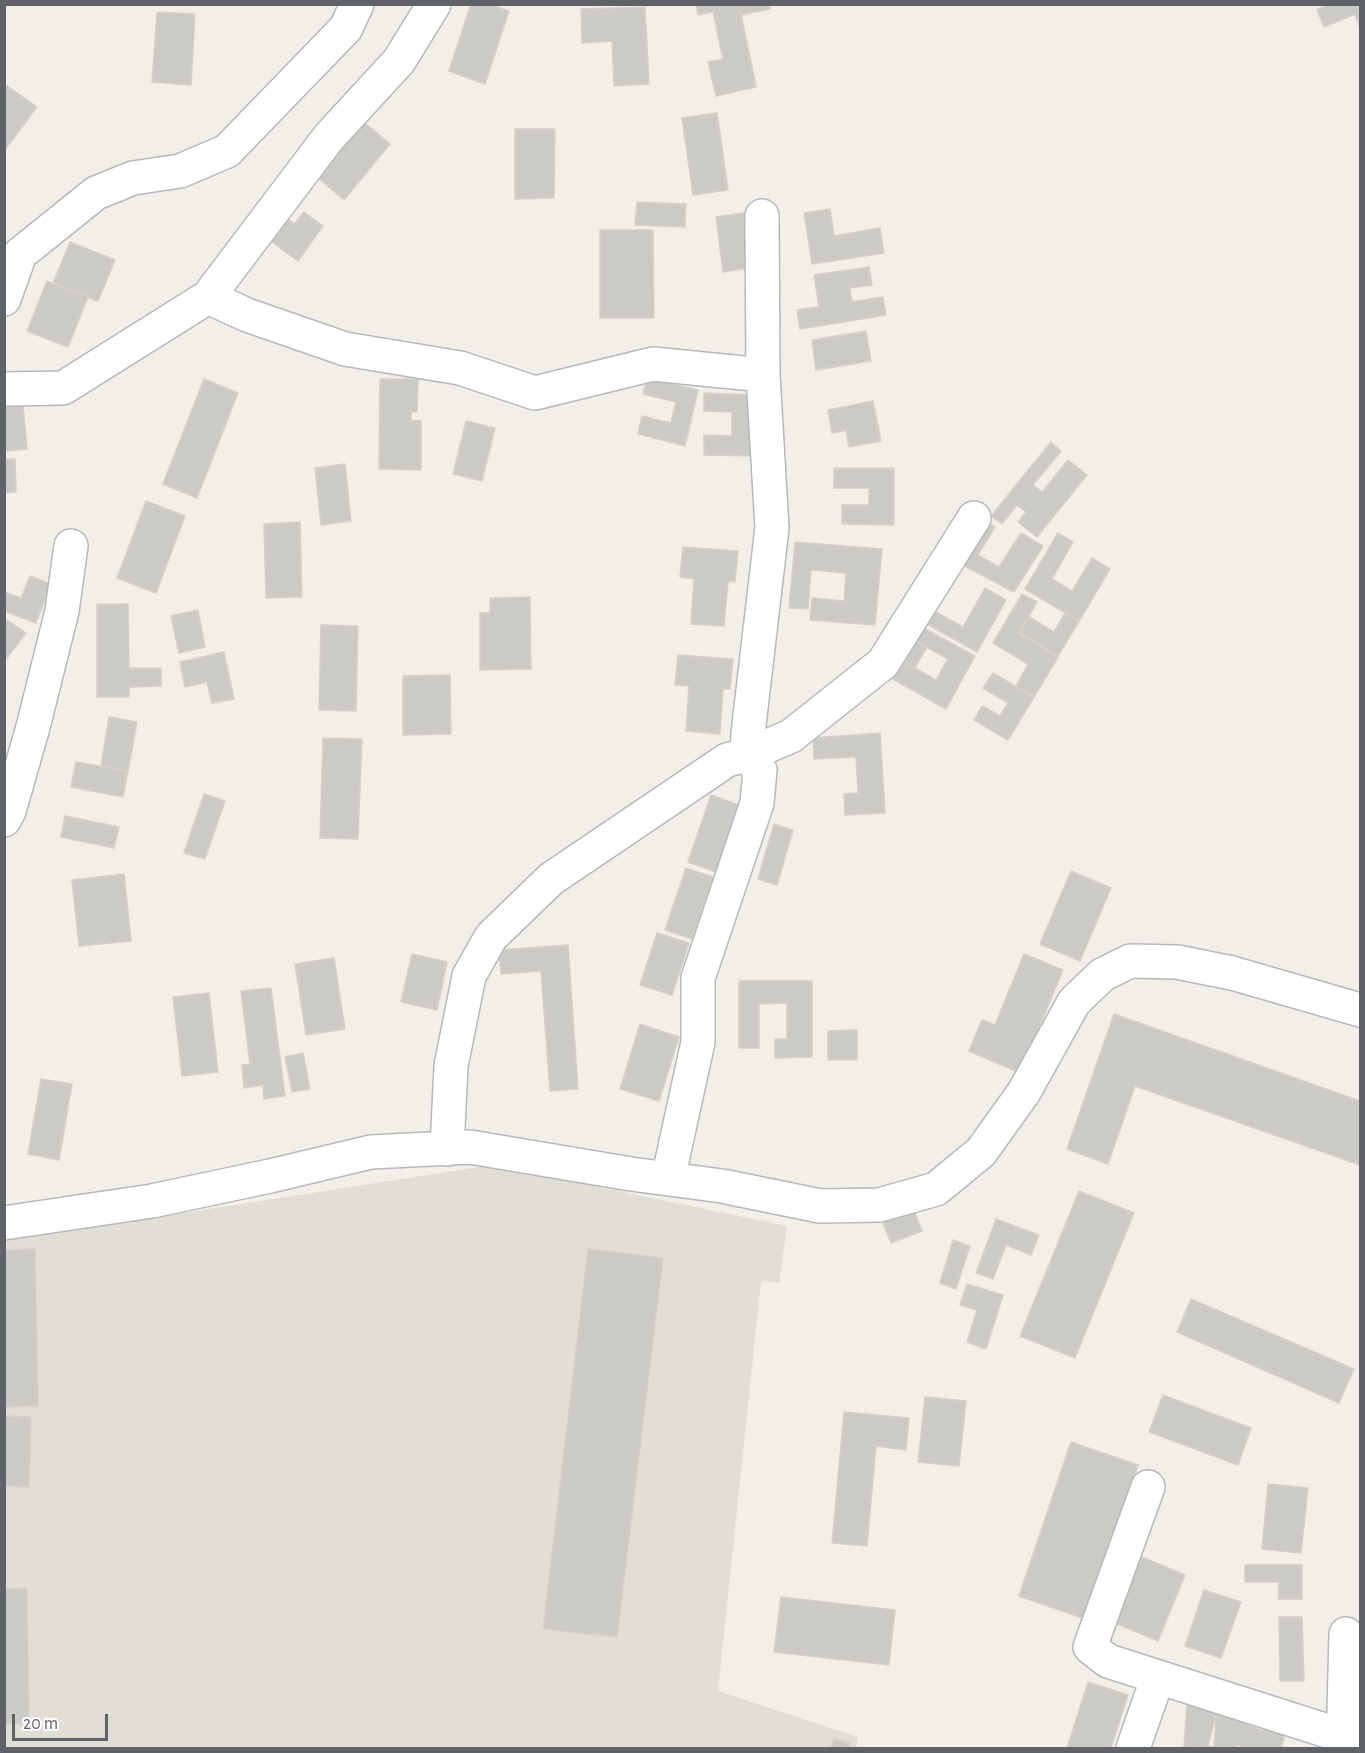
<!DOCTYPE html>
<style>
body{margin:0}
#map{position:relative;width:1365px;height:1753px;overflow:hidden;background:#f1efe8;font-family:"Alegreya Sans",sans-serif}
canvas{display:block}
.frame{position:absolute;inset:0;border:6px solid #5f6368;pointer-events:none}
.scale{position:absolute;left:12px;top:1714px;width:96px;height:27px;box-sizing:border-box;border:3px solid #5f6368;border-top:0;padding-left:8px;font-size:18px;line-height:21px;white-space:nowrap;color:#5f6368;-webkit-text-stroke:4px #fff;paint-order:stroke}
</style>
<div id="map">
<canvas width="1365" height="1753"></canvas>
<div class="frame"></div>
<div class="scale">20 m</div>
</div>
<script>
const g = document.querySelector('canvas').getContext('2d');
g.lineJoin = 'round';
function fillPath(path, color) {
  g.fillStyle = color;
  g.fill(path, 'evenodd');
}
function toPath(rows) {
  const path = new Path2D();
  for (const r of rows) {
    path.moveTo(r[0], r[1]);
    for (let i = 2; i < r.length; i += 2) path.lineTo(r[i], r[i + 1]);
  }
  return path;
}
function stroke(path, color, width, dash) {
  g.strokeStyle = color;
  g.lineWidth = width;
  g.lineCap = dash ? 'butt' : 'round';
  g.setLineDash(dash || []);
  g.stroke(path);
}
const education = toPath([
 [492,1165,787,1226,779,1283,761,1281,718,1691,858,1737,856,1748,5,1748,4,1239,36,1236]
]);
const building = toPath([
 [471,4,488,4,509,11,485,84,449,71,471,4],
 [696,4,739,4,756,87,716,96,708,62,723,59,713,12,698,15,696,4],
 [739,4,769,4,770,9,741,15,739,4],
 [1330,4,1360,4,1360,28,1355,14,1324,27,1317,10,1330,4],
 [645,7,649,84,614,86,612,41,582,43,581,9,645,7],
 [157,12,195,14,191,85,152,82,157,12],
 [6,85,37,107,4,151,4,87,6,85],
 [717,113,728,190,693,195,682,118,717,113],
 [361,120,390,144,344,200,315,175,361,120],
 [515,129,555,129,554,198,515,199,515,129],
 [637,202,686,204,685,227,635,225,637,202],
 [830,209,834,236,880,228,884,253,812,264,804,213,830,209],
 [304,212,323,226,298,261,268,239,284,216,294,224,304,212],
 [748,212,755,267,723,272,716,217,748,212],
 [600,230,653,230,654,318,600,318,600,230],
 [70,242,115,260,98,301,53,283,70,242],
 [869,267,872,285,850,288,852,302,883,297,886,315,800,329,797,310,819,307,814,275,869,267],
 [47,281,88,297,68,347,27,331,47,281],
 [866,331,871,361,816,370,812,340,866,331],
 [647,378,698,390,685,446,638,434,642,416,671,423,676,402,643,394,647,378],
 [204,379,238,393,197,498,163,484,204,379],
 [380,379,418,379,417,412,411,412,411,420,421,421,421,470,379,469,380,379],
 [704,393,753,395,752,456,704,455,704,435,732,436,732,412,704,411,704,393],
 [873,401,881,441,849,447,846,430,832,433,828,410,873,401],
 [23,406,27,449,4,451,4,407,23,406],
 [466,421,495,428,482,481,453,474,466,421],
 [1051,442,1061,451,1033,485,1042,492,1068,460,1087,475,1037,537,1018,522,1026,512,1017,505,1002,524,991,516,1051,442],
 [4,459,15,459,16,492,4,493,4,459],
 [345,464,351,521,321,525,315,468,345,464],
 [834,468,894,468,894,525,842,524,842,505,869,505,869,488,834,488,834,468],
 [146,501,185,516,156,593,117,578,146,501],
 [982,519,995,527,978,555,999,567,1021,533,1043,546,1014,592,955,561,982,519],
 [300,522,302,597,266,598,264,524,300,522],
 [1058,533,1073,542,1052,579,1072,591,1092,558,1110,569,1079,621,1025,589,1058,533],
 [795,542,882,549,875,625,810,620,812,598,844,601,846,573,811,570,808,609,789,608,795,542],
 [683,547,738,551,735,582,728,581,724,626,691,624,694,579,680,577,683,547],
 [30,576,51,584,36,623,4,611,4,592,21,598,30,576],
 [985,588,1006,600,977,652,923,622,930,609,963,627,985,588],
 [1022,594,1037,602,1019,634,1058,657,1034,697,1016,686,1028,664,993,643,1022,594],
 [530,597,531,669,480,670,480,613,490,613,490,598,530,597],
 [97,604,128,604,129,668,161,668,161,686,129,687,129,697,97,697,97,604],
 [198,610,205,647,179,653,171,616,198,610],
 [1065,613,1079,621,1058,656,1019,632,1029,617,1054,632,1065,613],
 [4,618,26,633,4,662,4,618],
 [321,625,358,626,356,711,319,710,321,625],
 [920,626,975,656,946,709,891,678,901,660,936,680,948,659,912,639,920,626],
 [912,639,927,647,915,668,901,660,912,639],
 [224,652,234,699,212,703,207,682,185,687,180,662,224,652],
 [678,655,733,659,730,689,723,689,720,734,686,731,689,686,675,685,678,655],
 [993,673,1034,697,1008,740,974,720,982,706,1000,716,1008,703,983,688,993,673],
 [450,675,451,734,403,735,403,676,450,675],
 [109,717,137,722,128,771,101,766,109,717],
 [880,733,885,813,845,815,844,794,858,793,856,757,814,759,813,738,880,733],
 [323,738,362,739,358,839,320,838,323,738],
 [76,762,128,771,123,797,71,787,76,762],
 [204,794,225,801,205,859,184,853,204,794],
 [711,795,739,805,716,872,688,862,711,795],
 [65,816,119,827,114,848,61,837,65,816],
 [774,824,793,830,777,885,758,879,774,824],
 [686,868,713,877,692,939,665,930,686,868],
 [1071,871,1111,888,1080,961,1040,944,1071,871],
 [124,874,131,941,79,946,72,880,124,874],
 [657,933,689,943,672,995,640,985,657,933],
 [568,945,578,1089,550,1091,541,971,501,974,499,950,568,945],
 [412,954,447,962,437,1010,401,1002,412,954],
 [1024,954,1063,970,1020,1073,969,1051,982,1020,995,1025,1024,954],
 [334,958,345,1029,306,1035,295,964,334,958],
 [739,981,812,981,812,1057,775,1058,775,1039,787,1039,787,1003,759,1004,759,1048,739,1048,739,981],
 [271,988,285,1096,264,1099,263,1085,244,1088,242,1065,250,1064,241,991,271,988],
 [209,993,218,1072,182,1076,173,997,209,993],
 [1114,1014,1360,1101,1360,1165,1135,1086,1108,1164,1067,1149,1114,1014],
 [640,1024,679,1037,659,1101,620,1089,640,1024],
 [857,1030,857,1060,828,1060,828,1031,857,1030],
 [303,1053,310,1089,292,1092,285,1057,303,1053],
 [41,1079,72,1084,59,1160,28,1154,41,1079],
 [1079,1191,1134,1213,1075,1358,1020,1336,1079,1191],
 [911,1203,922,1231,891,1243,880,1216,911,1203],
 [996,1219,1039,1235,1031,1255,1006,1245,993,1279,976,1273,996,1219],
 [953,1240,970,1246,956,1289,940,1283,953,1240],
 [35,1249,38,1406,4,1407,4,1250,35,1249],
 [588,1249,663,1258,617,1637,543,1629,588,1249],
 [967,1284,1003,1295,986,1349,967,1342,977,1310,960,1305,967,1284],
 [1191,1299,1354,1369,1339,1403,1177,1332,1191,1299],
 [1163,1395,1251,1428,1238,1465,1149,1432,1163,1395],
 [925,1397,966,1401,959,1466,918,1462,925,1397],
 [844,1412,909,1418,906,1450,876,1446,867,1546,832,1543,844,1412],
 [4,1416,31,1417,29,1487,4,1486,4,1416],
 [1071,1442,1138,1465,1085,1619,1019,1596,1071,1442],
 [1268,1484,1308,1488,1301,1553,1262,1549,1268,1484],
 [1142,1557,1185,1575,1158,1641,1115,1623,1142,1557],
 [1245,1565,1302,1565,1302,1599,1278,1599,1279,1582,1245,1582,1245,1565],
 [27,1588,29,1724,4,1724,4,1589,27,1588],
 [1204,1590,1241,1602,1221,1658,1185,1646,1204,1590],
 [781,1597,895,1610,889,1665,774,1652,781,1597],
 [1279,1617,1302,1617,1304,1681,1280,1681,1279,1617],
 [1088,1682,1128,1695,1111,1748,1067,1748,1088,1682],
 [1221,1694,1248,1700,1242,1723,1264,1731,1265,1701,1286,1701,1284,1738,1281,1748,1246,1748,1237,1745,1236,1748,1218,1748,1208,1746,1221,1694],
 [1187,1703,1217,1705,1214,1748,1184,1748,1187,1703],
 [834,1739,850,1743,848,1748,831,1748,834,1739]
]);
const minor = toPath([
 [208,297,247,315,345,349,460,368,535,393,653,364,763,375],
 [4,299,20,254,96,193,133,178,180,171,227,151,346,28,357,4],
 [4,389,63,388,208,297,329,137,399,61,434,4],
 [4,820,9,811,33,727,62,611,71,546],
 [447,1149,451,1066,469,976,491,937,551,879,727,760,747,755,791,736,883,663,974,518],
 [668,1179,698,1042,698,978,757,803,760,770,747,755,748,733,772,528,763,375,762,216],
 [4,1223,152,1201,270,1176,371,1152,470,1147,631,1174,722,1186,820,1206,879,1205,936,1189,981,1152,1024,1092,1074,1002,1102,975,1130,961,1177,962,1232,973,1360,1010],
 [1148,1487,1090,1647,1108,1661,1343,1736],
 [1133,1748,1158,1677],
 [1343,1748,1346,1634]
]);
fillPath(education, '#e1ded6');
fillPath(building, '#cccac5');
stroke(building, '#d6d1c6', 1.5);
stroke(minor, '#b5b8bc', 36);
stroke(minor, '#fff', 33);
</script>
